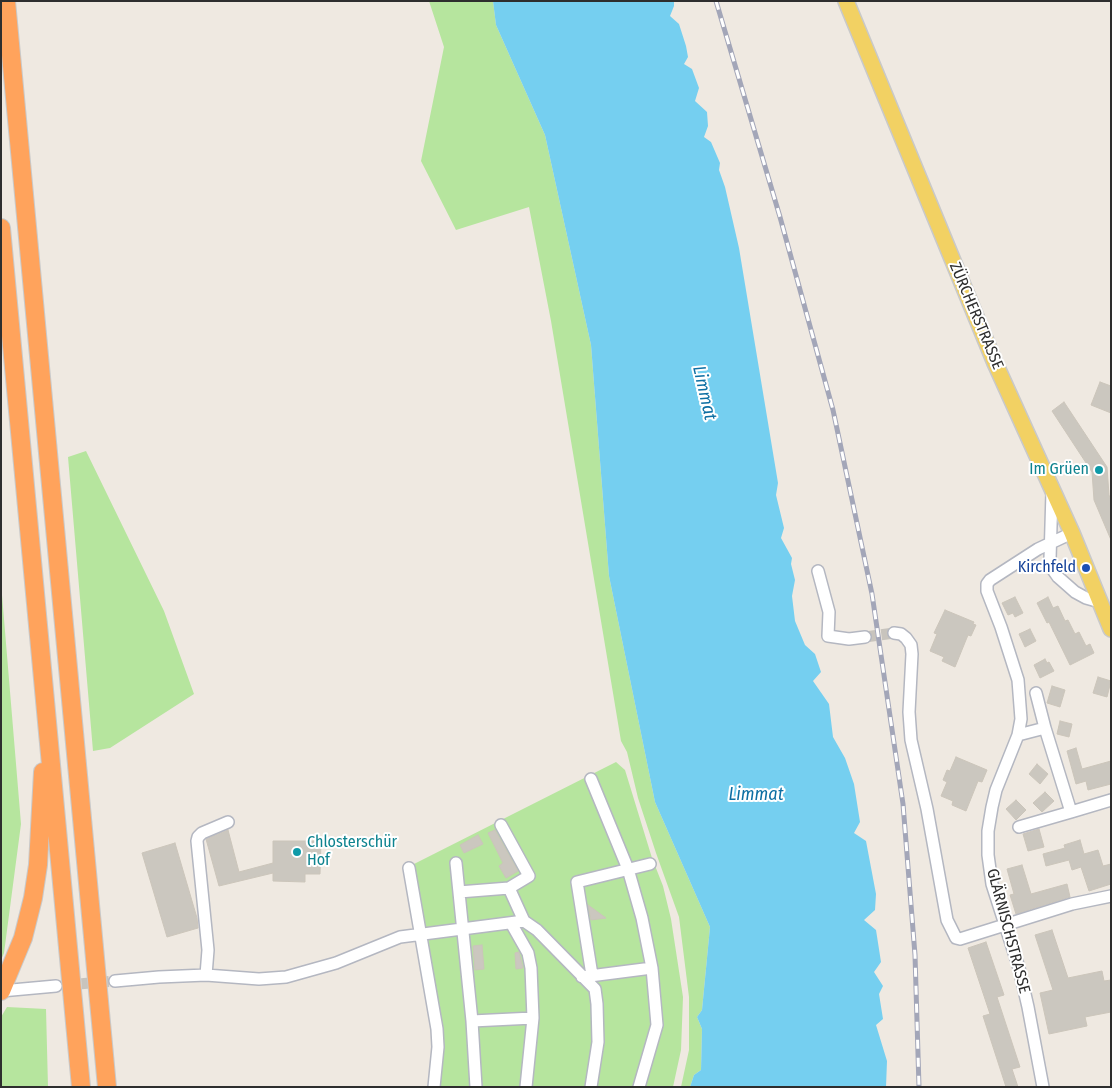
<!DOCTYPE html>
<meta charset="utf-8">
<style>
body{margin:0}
#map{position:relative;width:1112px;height:1088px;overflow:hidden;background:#efe9e1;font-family:"Fira Sans Condensed",sans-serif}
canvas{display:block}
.frame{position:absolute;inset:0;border:2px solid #2e2e2e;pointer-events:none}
</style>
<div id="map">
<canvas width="1112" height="1088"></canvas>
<div class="frame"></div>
</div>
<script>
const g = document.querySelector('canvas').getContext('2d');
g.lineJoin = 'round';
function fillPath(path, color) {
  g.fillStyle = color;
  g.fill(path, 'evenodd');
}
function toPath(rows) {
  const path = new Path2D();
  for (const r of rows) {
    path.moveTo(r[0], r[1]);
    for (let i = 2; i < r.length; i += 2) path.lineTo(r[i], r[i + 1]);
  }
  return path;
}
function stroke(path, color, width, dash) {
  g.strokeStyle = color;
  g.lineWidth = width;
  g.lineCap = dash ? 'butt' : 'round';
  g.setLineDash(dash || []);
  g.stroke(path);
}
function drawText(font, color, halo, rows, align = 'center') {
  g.font = font + ' "Fira Sans Condensed",sans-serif';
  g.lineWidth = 4;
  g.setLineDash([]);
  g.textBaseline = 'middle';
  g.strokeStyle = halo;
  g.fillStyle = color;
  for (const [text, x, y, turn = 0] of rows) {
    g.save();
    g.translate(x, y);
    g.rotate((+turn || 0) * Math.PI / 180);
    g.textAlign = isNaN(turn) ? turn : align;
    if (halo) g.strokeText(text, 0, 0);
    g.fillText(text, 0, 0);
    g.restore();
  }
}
const green = toPath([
 [429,1,493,1,496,25,545,135,591,345,609,576,655,802,710,927,702,1010,697,1017,702,1029,701,1070,694,1075,690,1087,681,1087,689,1050,689,997,679,917,656,853,638,798,627,752,621,741,551,321,529,207,456,230,421,161,444,47],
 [86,451,164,611,194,694,110,748,93,751,68,457],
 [1,583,21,824,4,953,1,960],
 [616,762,625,770,652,858,663,886,671,919,683,997,681,1050,673,1087,438,1087,440,1029,428,939,412,865],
 [7,1007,46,1009,48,1087,1,1087,1,1017]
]);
const water = toPath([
 [493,1,674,1,674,6,670,16,679,24,686,46,688,57,684,64,692,69,699,88,695,101,707,112,708,126,704,137,711,142,720,163,719,170,725,187,739,248,778,483,776,495,784,528,781,538,792,558,791,564,795,580,792,596,795,621,805,645,815,654,821,672,813,681,829,704,833,737,845,758,854,784,860,822,854,833,866,841,876,894,875,910,864,920,876,930,881,962,874,972,883,986,879,994,883,1019,876,1025,887,1061,886,1087,690,1087,694,1075,701,1070,702,1029,697,1017,702,1010,710,927,655,802,609,576,591,345,545,135,496,25]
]);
const building = toPath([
 [1100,382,1111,386,1111,413,1091,405,1100,382],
 [1064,402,1107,467,1109,495,1111,500,1111,540,1094,500,1092,472,1052,411,1064,402],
 [1015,597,1023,613,1015,617,1013,613,1008,615,1002,603,1015,597],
 [1048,597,1053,608,1058,606,1065,621,1068,620,1075,634,1079,632,1086,646,1090,644,1094,653,1070,665,1049,622,1047,623,1037,603,1048,597],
 [945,610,974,622,973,624,976,625,971,636,968,635,955,667,942,661,944,657,930,651,937,634,934,633,945,610],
 [1030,629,1036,641,1025,647,1019,634,1030,629],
 [1045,659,1047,663,1049,662,1054,671,1040,678,1034,665,1045,659],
 [1098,677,1111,681,1107,697,1093,693,1098,677],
 [1052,686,1065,690,1060,707,1047,703,1052,686],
 [1060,721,1072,724,1069,737,1057,734,1060,721],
 [1076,748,1082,769,1111,761,1111,784,1088,790,1086,781,1076,784,1067,751,1076,748],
 [956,757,987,770,982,782,978,781,966,811,952,805,953,801,941,796,947,782,943,780,947,770,950,771,956,757],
 [1037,764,1048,774,1040,784,1029,774,1037,764],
 [1045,792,1054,801,1042,812,1033,803,1045,792],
 [1016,800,1026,810,1016,820,1006,809,1016,800],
 [1039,829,1044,847,1028,851,1023,834,1039,829],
 [228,830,239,872,273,863,273,841,321,841,320,874,305,874,305,882,273,881,273,873,219,886,206,839,228,830],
 [495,830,518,871,506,878,499,866,503,863,488,833,495,830],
 [478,835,483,844,464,853,460,845,478,835],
 [1080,840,1084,854,1098,850,1103,866,1111,864,1111,884,1089,891,1081,867,1072,870,1069,860,1046,866,1043,854,1065,848,1064,845,1080,840],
 [175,843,197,918,198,928,167,937,142,853,175,843],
 [1022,865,1031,894,1067,884,1070,897,1016,914,1010,895,1014,894,1007,869,1022,865],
 [588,905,606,918,591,920,588,905],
 [1052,930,1068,978,1102,971,1104,981,1111,980,1111,1012,1085,1017,1087,1026,1049,1034,1040,993,1053,990,1035,935,1052,930],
 [986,942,1004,995,997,997,1020,1067,1012,1069,1018,1087,1006,1087,983,1016,990,1014,968,948,986,942],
 [482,945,484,969,475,970,473,946,482,945],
 [519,952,523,968,516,969,515,953,519,952]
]);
const minorTunnel = toPath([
 [865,637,894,633],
 [65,985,115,981]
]);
const minor = toPath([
 [1052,492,1050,559,1051,567,1058,577,1075,592,1086,598,1100,602],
 [818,571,829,612,828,636,849,639,865,637],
 [894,633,901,634,906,638,911,645,912,654,909,712,911,740,927,809,947,920,956,938,960,939,1072,904,1111,896],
 [1036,693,1045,728],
 [1018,735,1045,728,1071,812,1111,800],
 [501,825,529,876,509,888,524,921],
 [1019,827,1071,812],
 [456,863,472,1021,476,1087],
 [409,868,437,1029,438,1047,434,1087],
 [459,892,509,888],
 [511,923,528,953,531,968,533,1018,526,1087],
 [206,975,208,950,197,841,198,837,202,833,228,822],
 [592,975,577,882,650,864],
 [582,977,652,968,642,918,628,869,591,779],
 [115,981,159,977,206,975,259,979,286,977,336,963,400,937,524,921,537,930,595,989,597,1004,598,1042,591,1087],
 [1,991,56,986],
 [472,1021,533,1018],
 [639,1087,657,1025,652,968],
 [1043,1087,1028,1007,1019,968,992,884,988,855,988,831,992,807,996,790,1018,735,1021,719,1018,680,1001,627,987,591,987,584,990,580,1038,549,1072,533]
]);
const major = toPath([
 [846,1,995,363,1072,533,1111,629]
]);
const highway = toPath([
 [6,1,107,1087],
 [1,228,81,1087],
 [1,991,23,938,33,898,38,865,43,772]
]);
const rail = toPath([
 [716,1,780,217,833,410,872,594,903,804,915,955,919,1087]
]);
const markers = [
 [1099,470,5,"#0f9aa8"],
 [1086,568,5,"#1a4fb4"],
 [297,852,5,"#0f9aa8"]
];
const streetNames = [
 ["ZÜRCHERSTRASSE",976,316,67],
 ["GLÄRNISCHSTRASSE",1008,931,75]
];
const cultureNames = [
 ["Im Grüen",1089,470],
 ["Chlosterschür",307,843,"left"],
 ["Hof",307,861,"left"]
];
const transitNames = [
 ["Kirchfeld",1076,568]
];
const waterNames = [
 ["Limmat",704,393,77],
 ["Limmat",756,795]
];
fillPath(green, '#b6e59e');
fillPath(water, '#75cff0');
fillPath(building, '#cbc7bf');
stroke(building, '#cbc5ba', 1);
stroke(minorTunnel, '#c8c4bd', 11, [11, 5.5]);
stroke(minor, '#b4b7c1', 14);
stroke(major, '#c9c9c9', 18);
stroke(highway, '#c9c9c9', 20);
stroke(minor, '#fff', 11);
stroke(major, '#f2d163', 15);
stroke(highway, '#ffa35c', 18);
stroke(rail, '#a3a6b8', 5);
stroke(rail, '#fff', 3, [9]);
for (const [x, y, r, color] of markers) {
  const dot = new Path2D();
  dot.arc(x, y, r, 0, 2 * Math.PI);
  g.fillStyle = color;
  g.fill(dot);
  stroke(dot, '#fff', 2);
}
drawText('16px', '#2e2e2e', '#fff', streetNames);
drawText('16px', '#0d838f', '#fff', cultureNames, 'right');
drawText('16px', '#164399', '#fff', transitNames, 'right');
drawText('italic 18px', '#0d6fa3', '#fff', waterNames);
</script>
